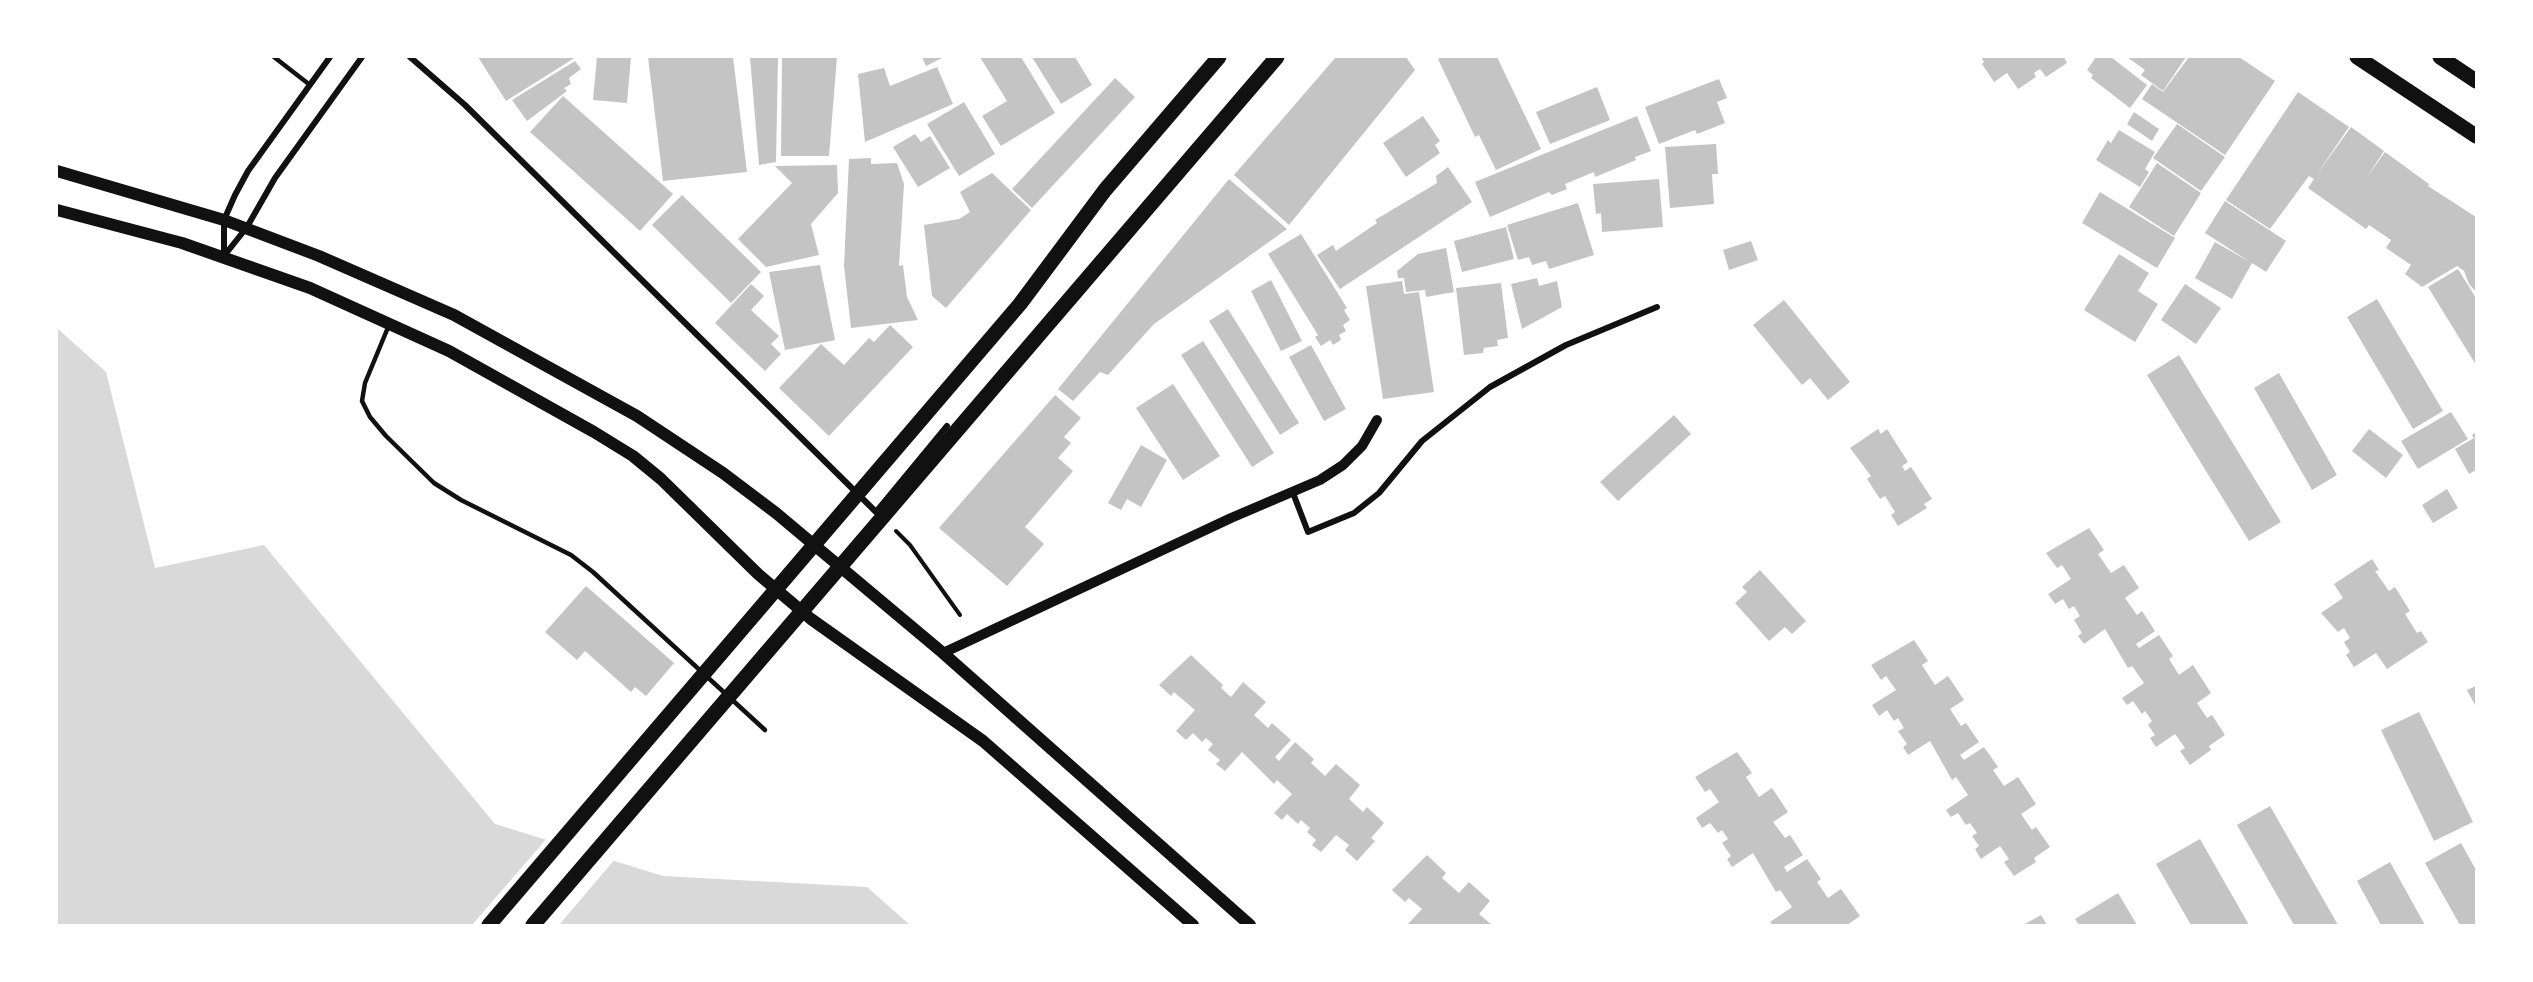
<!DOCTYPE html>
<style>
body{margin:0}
#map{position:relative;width:2533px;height:982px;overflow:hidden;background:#fff;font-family:"Roboto Serif",serif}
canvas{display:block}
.frame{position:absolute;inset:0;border:58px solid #fff;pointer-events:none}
</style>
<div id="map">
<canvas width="2533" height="982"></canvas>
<div class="frame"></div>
</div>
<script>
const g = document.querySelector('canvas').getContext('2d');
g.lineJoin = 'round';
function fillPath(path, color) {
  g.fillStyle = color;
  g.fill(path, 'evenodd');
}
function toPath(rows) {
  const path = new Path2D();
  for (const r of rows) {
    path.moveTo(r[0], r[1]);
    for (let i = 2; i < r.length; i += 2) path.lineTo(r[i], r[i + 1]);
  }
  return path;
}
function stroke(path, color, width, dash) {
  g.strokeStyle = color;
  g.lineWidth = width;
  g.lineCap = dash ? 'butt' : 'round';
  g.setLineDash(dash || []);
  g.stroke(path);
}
const water = toPath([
 [57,328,106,372,155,568,264,545,495,824,663,876,867,887,910,925,57,925]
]);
const pier = toPath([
 [548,837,616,858,559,925,472,925]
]);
const building = toPath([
 [478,57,576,57,506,101],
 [597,57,631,57,627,103,593,100],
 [648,57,733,57,747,172,663,181],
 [750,57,778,57,776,162,759,165],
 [782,57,837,57,829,156,781,156],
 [922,57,944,57,926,66],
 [980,57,1021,57,1055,113,1001,146,982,116,1007,101],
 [1032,57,1075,57,1092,85,1061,104],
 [1336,57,1406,57,1415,70,1289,225,1234,175],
 [1441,57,1497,57,1541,149,1496,170,1479,135,1475,137,1438,59],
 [1981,57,2064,57,2067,63,2046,77,2040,69,2034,73,2036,77,2018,89,2007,73,1994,82,1982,64,1984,62],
 [2096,57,2111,57,2147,85,2130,108,2091,78,2093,75,2087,70],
 [2127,57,2186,57,2163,91,2141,75,2145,70],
 [2189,57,2239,57,2275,81,2225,155,2142,99,2152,84,2163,92],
 [575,61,581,69,569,78,571,84,564,88,567,91,527,121,512,100],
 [937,67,953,104,865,142,858,74,884,68,890,86],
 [1115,78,1135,97,1032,208,1012,189],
 [1719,79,1727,98,1717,102,1725,123,1697,134,1695,130,1659,144,1645,107],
 [1597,87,1610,120,1550,144,1536,112],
 [2298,92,2349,127,2315,177,2351,127,2384,151,2367,177,2385,152,2429,184,2428,186,2476,217,2476,292,2469,284,2464,271,2457,266,2422,287,2405,274,2411,265,2386,248,2391,240,2369,225,2366,229,2308,188,2314,179,2309,176,2270,229,2226,200],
 [563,96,673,194,640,231,530,132],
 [964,102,995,154,959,176,927,124],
 [2134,112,2159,129,2152,141,2127,124],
 [1423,116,1440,141,1435,145,1440,153,1406,177,1383,143],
 [1637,116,1651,151,1635,157,1636,160,1595,177,1594,172,1565,184,1567,189,1552,195,1549,192,1490,217,1475,182],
 [2177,124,2225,157,2201,191,2153,158],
 [2119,130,2155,152,2145,169,2149,172,2140,187,2096,160,2108,140,2111,143],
 [915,134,921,142,930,136,950,168,918,187,893,147],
 [1716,144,1718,174,1712,174,1714,204,1670,208,1665,147],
 [871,158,871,164,897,163,904,184,899,266,903,265,907,297,918,320,851,328,844,266,849,159],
 [2157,163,2201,193,2174,236,2129,207],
 [837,165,838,193,811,224,819,255,766,267,738,239,792,183,775,166],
 [1448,167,1472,202,1340,289,1317,255,1333,245,1336,251,1377,223,1375,220,1437,183,1436,176],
 [992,173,1031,210,946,308,932,296,924,225,959,219,970,212,960,192],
 [1229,179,1287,229,1154,324,1108,375,1100,372,1073,401,1058,389],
 [1659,179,1663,227,1602,232,1601,213,1596,214,1593,184],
 [2100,192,2175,238,2157,268,2082,223],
 [682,195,761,272,731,303,652,225],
 [2225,201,2286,241,2266,272,2252,263,2232,299,2195,278,2215,242,2250,262,2205,233],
 [1578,203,1594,255,1549,269,1546,261,1532,265,1529,257,1518,260,1507,225],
 [1506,227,1514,259,1462,272,1454,241],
 [1301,234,1347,308,1344,310,1350,320,1343,325,1346,331,1339,335,1341,340,1333,345,1330,340,1321,346,1315,337,1318,335,1268,254],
 [1751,241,1758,260,1729,270,1723,250],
 [1446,248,1454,292,1426,297,1425,290,1406,292,1404,278,1398,278,1397,271,1418,254],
 [2119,254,2149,273,2138,291,2158,304,2135,342,2084,310],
 [820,265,835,340,785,350,769,272],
 [2458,269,2476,298,2476,365,2428,287],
 [1537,278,1539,286,1557,281,1562,307,1522,329,1511,284],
 [1271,280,1302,341,1281,351,1251,291],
 [1402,281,1404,294,1419,292,1434,392,1383,399,1366,286],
 [1501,283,1508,338,1497,340,1498,346,1484,348,1483,353,1464,355,1456,288],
 [751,284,764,296,751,310,779,336,771,344,781,354,765,371,715,323],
 [2185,284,2221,308,2196,344,2161,320],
 [2377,299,2443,411,2413,429,2347,317],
 [1784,300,1850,382,1828,400,1810,378,1802,385,1753,325],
 [1228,309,1299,423,1280,435,1209,321],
 [890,325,913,347,829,436,779,388,821,344,844,365,869,338,874,342],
 [1203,341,1274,453,1252,467,1181,355],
 [1311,345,1346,409,1324,421,1289,357],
 [2179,355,2281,522,2249,541,2147,375],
 [2279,373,2337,475,2312,490,2254,388],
 [1173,384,1220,456,1183,480,1136,408],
 [1055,395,1081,418,1064,437,1071,443,1058,458,1073,471,1025,527,1044,544,1007,586,939,528],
 [2451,412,2468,439,2418,469,2401,441],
 [1674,415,1691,434,1618,501,1600,482],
 [1878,429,1881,434,1887,429,1908,462,1902,466,1905,471,1911,467,1932,499,1924,504,1927,508,1898,526,1891,515,1895,512,1885,496,1880,499,1867,479,1871,476,1850,448],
 [2369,429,2403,455,2386,478,2352,451],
 [2476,432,2476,470,2469,474,2455,449,2474,438,2472,435],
 [1141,445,1167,460,1141,507,1127,499,1121,510,1108,503],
 [2447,489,2458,508,2433,523,2422,505],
 [2089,528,2104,550,2098,554,2111,573,2124,565,2139,588,2125,598,2137,615,2142,611,2155,631,2136,644,2139,648,2159,635,2173,656,2169,659,2179,675,2193,665,2211,693,2197,703,2207,718,2212,715,2225,735,2209,746,2211,750,2190,765,2180,751,2185,748,2175,734,2156,747,2150,738,2155,735,2148,725,2152,721,2145,711,2142,714,2133,701,2127,705,2122,698,2144,683,2132,666,2128,668,2105,629,2084,644,2078,636,2082,633,2074,620,2080,616,2074,606,2069,609,2063,599,2055,604,2048,594,2071,579,2062,565,2057,568,2046,553],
 [2372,559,2379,570,2375,571,2389,591,2395,587,2410,611,2405,614,2417,633,2421,631,2428,642,2387,669,2376,653,2354,667,2346,655,2350,652,2344,642,2350,638,2344,628,2338,632,2321,613,2343,598,2334,584],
 [1760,570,1806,621,1792,634,1785,627,1769,641,1735,603,1747,592,1742,587],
 [586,586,674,663,646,696,635,687,631,692,585,651,577,660,545,632],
 [1914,640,1928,661,1922,665,1935,685,1948,676,1964,700,1950,709,1961,726,1966,723,1979,742,1960,755,1964,760,1984,747,1998,767,1993,770,2004,786,2018,777,2036,804,2021,814,2032,830,2036,827,2050,847,2034,858,2036,862,2014,876,2004,862,2009,859,2000,846,1981,859,1975,849,1979,846,1972,836,1977,833,1970,823,1966,825,1958,813,1951,817,1946,810,1968,795,1956,777,1952,780,1930,741,1908,755,1903,747,1907,744,1898,731,1904,728,1898,718,1894,721,1887,710,1879,716,1872,705,1896,690,1886,676,1881,680,1871,665],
 [1191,655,1223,685,1221,688,1231,697,1243,682,1266,702,1254,715,1268,728,1272,723,1291,740,1275,757,1279,761,1295,742,1314,759,1311,763,1325,776,1336,764,1360,785,1349,799,1363,812,1367,807,1384,823,1371,838,1375,841,1357,861,1345,850,1349,845,1336,835,1321,852,1312,845,1316,840,1307,832,1310,828,1301,820,1298,824,1287,814,1282,820,1274,813,1292,794,1277,780,1274,784,1242,752,1225,771,1216,764,1220,760,1208,750,1213,744,1206,738,1202,742,1193,733,1186,740,1176,731,1195,710,1174,692,1171,696,1159,685],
 [2476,686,2476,707,2467,690],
 [2419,712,2473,822,2434,841,2381,730],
 [1737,752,1752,773,1746,777,1759,797,1772,788,1788,812,1773,822,1785,838,1790,835,1803,855,1784,867,1787,872,1807,859,1821,879,1817,882,1828,898,1841,889,1860,916,1847,925,1772,925,1770,922,1792,907,1780,890,1776,892,1753,853,1732,867,1727,859,1731,856,1722,843,1728,839,1722,830,1718,833,1710,823,1702,828,1696,818,1719,802,1710,789,1705,792,1695,777],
 [2270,806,2338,925,2294,925,2237,825],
 [2200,839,2249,925,2191,925,2156,864],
 [2461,843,2476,870,2476,925,2460,925,2425,863],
 [1427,855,1446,873,1442,878,1459,893,1469,882,1490,901,1479,914,1492,925,1407,925,1422,909,1409,898,1405,902,1392,890],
 [2390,862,2425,925,2381,925,2357,881],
 [2118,893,2137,925,2079,925,2075,919],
 [2041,915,2047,925,2023,925]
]);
const path = toPath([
 [896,531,910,545,960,615]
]);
const service = toPath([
 [274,57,310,85],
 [389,325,365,383,362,401,370,417,386,436,434,483,461,500,571,555,593,572,765,730]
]);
const minor = toPath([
 [410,57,465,105,876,512,947,426],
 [224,255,224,220,235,195,248,171,330,57],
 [224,256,247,227,275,178,362,57],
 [1293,493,1308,532,1354,513,1379,493,1422,441,1490,387,1566,345,1657,307]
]);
const tertiary = toPath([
 [943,653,1231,518,1320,480,1343,465,1362,446,1377,420]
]);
const secondary = toPath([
 [57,171,224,220,319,256,454,315,637,416,723,473,776,513,943,653,1250,925],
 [57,210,182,243,310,288,449,351,594,432,633,456,661,479,758,574,811,619,983,741,1193,925]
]);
const primary = toPath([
 [2357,57,2476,136],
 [2440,57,2476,81],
 [489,925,1020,304,1105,190,1219,57],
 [533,925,1277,57]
]);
fillPath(water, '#d9d9d9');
fillPath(pier, '#fff');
fillPath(building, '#c4c4c4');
stroke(path, '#111', 4);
stroke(service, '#111', 4.5);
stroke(minor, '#111', 6);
stroke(tertiary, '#111', 10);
stroke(secondary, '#111', 12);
stroke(primary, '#111', 15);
</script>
